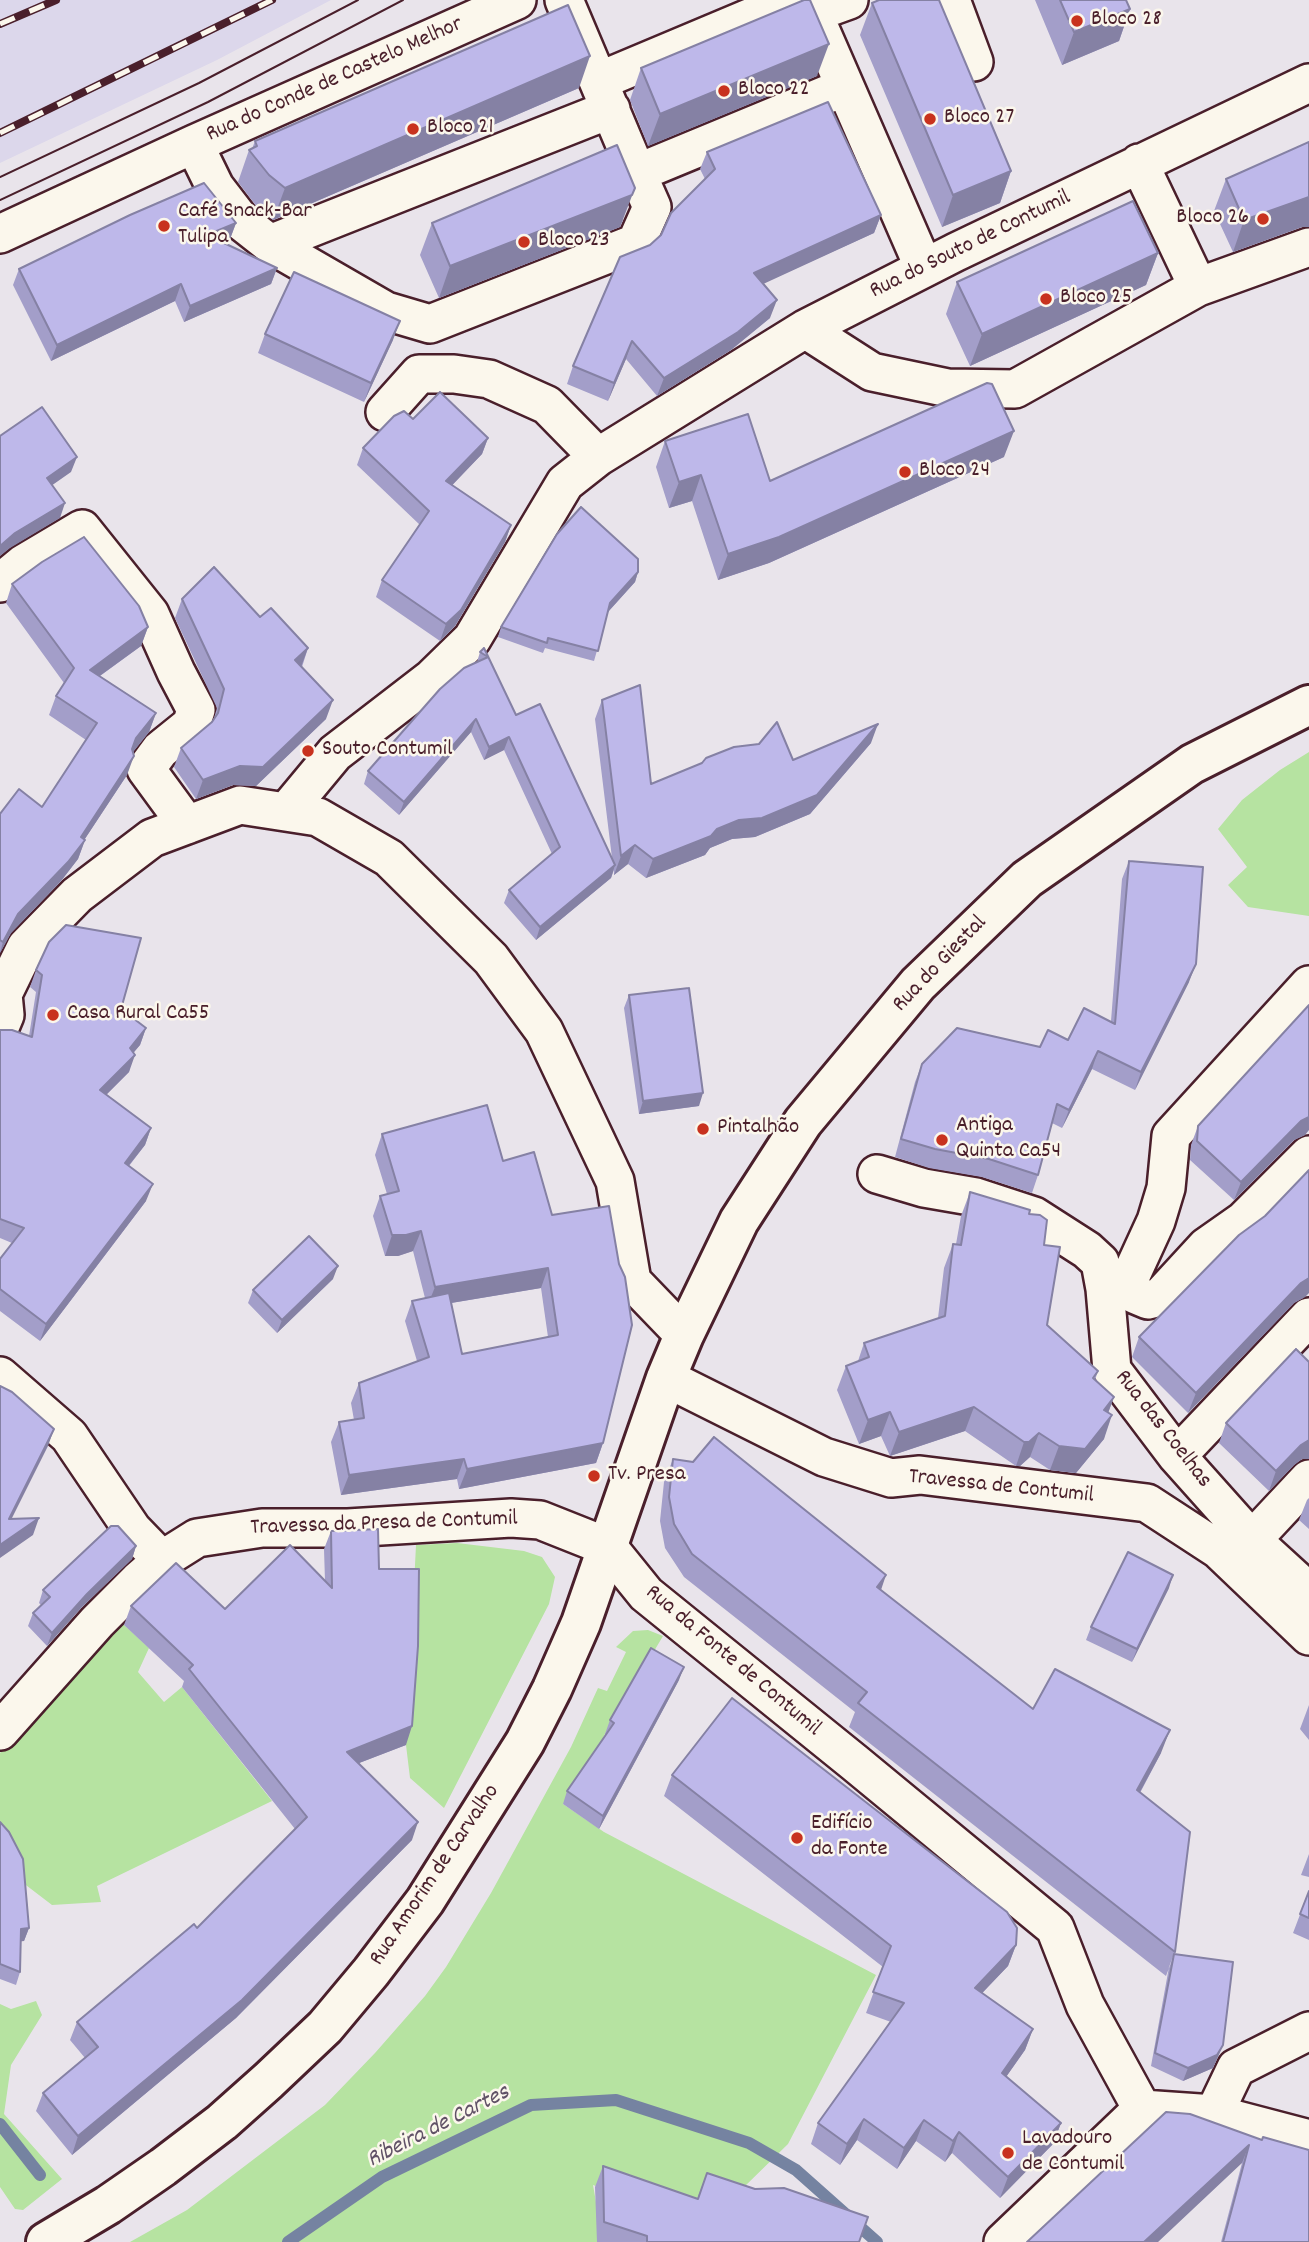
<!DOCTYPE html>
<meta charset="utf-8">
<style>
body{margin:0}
canvas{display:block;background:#e9e4eb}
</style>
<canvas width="1309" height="2242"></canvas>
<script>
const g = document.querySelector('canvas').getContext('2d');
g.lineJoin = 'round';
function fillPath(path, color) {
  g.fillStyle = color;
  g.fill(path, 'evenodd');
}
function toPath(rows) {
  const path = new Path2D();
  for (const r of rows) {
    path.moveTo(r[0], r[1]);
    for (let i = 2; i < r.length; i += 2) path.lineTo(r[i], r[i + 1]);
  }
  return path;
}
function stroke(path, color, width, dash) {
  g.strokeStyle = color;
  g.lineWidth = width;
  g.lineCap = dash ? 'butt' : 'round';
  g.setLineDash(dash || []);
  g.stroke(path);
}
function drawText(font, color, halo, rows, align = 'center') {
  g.font = font + ' Dekko,sans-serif';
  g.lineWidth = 5;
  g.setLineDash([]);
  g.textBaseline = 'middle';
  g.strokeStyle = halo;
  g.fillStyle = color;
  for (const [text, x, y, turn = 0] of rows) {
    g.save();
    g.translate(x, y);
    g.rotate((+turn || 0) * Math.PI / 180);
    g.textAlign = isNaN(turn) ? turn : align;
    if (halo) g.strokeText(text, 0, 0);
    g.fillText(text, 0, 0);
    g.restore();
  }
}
const built = toPath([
 [0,0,331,0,217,60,0,163]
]);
const green = toPath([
 [1309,752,1309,916,1248,907,1228,885,1247,867,1218,829,1242,800,1280,770],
 [457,1543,524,1551,542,1557,555,1577,549,1604,444,1808,410,1778,406,1745,416,1545],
 [121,1622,149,1648,138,1672,164,1702,182,1687,272,1801,97,1886,101,1902,52,1905,18,1879,0,1840,0,1753],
 [648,1630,663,1636,605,1734,590,1764,563,1804,604,1832,876,1975,788,2144,742,2189,690,2220,593,2185,603,2242,130,2242,187,2210,325,2105,375,2053,425,1996,446,1967,491,1893,571,1747,598,1688,607,1691,626,1652,616,1647,633,1631],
 [36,2001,42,2015,11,2065,4,2114,62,2179,23,2210,15,2209,0,2187,0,2004,11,2009]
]);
const stream = toPath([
 [0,2124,40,2175],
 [288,2242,382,2177,531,2105,616,2100,749,2143,796,2170,877,2242]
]);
const street = toPath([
 [564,0,637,173],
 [801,0,805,1,813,13,924,268],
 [951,0,974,62],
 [813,13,849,0],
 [599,81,792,0],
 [194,144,215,187,242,222,270,244,386,311,430,324,636,243,652,207,637,173,845,87],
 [1139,163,1198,287],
 [0,234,194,144,517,0],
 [270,244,611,109],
 [805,329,872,372,948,388,1015,389,1198,287,1309,247],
 [385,412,419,374,454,374,489,379,547,405,598,457],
 [0,583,23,564,82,529,150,614,176,672,196,710,191,725,160,750,146,769,187,825],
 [286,812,335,753,431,679,472,639,565,483,598,457,805,329,956,252,1309,83],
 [0,1027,5,1015,3,994,26,947,77,895,152,838,240,805,318,817,389,858,491,959,544,1031,615,1181,632,1281,684,1335],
 [877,1174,924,1188,976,1197,1034,1216,1087,1250,1100,1262,1105,1289,1112,1370,1177,1456,1252,1540,1309,1592],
 [1128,1282,1136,1295,1148,1300,1160,1297,1206,1247,1243,1221,1309,1155],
 [1105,1289,1128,1282,1156,1221,1166,1188,1171,1136,1309,985],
 [0,1376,69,1436,132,1529,162,1560],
 [666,1378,824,1457,891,1478,920,1475,1147,1503,1219,1550,1309,1636],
 [1177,1456,1309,1317],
 [1252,1540,1309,1479],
 [0,1731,97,1622,138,1581,162,1560,197,1538,262,1528,348,1528,511,1518,540,1520,608,1547,646,1594,855,1763,1055,1928,1085,2005,1142,2109,1214,2114,1309,2139],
 [1214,2114,1236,2068,1309,2031],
 [1003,2242,1142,2109]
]);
const secondary = toPath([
 [46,2242,108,2205,163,2167,222,2122,268,2081,325,2027,371,1972,425,1901,525,1742,552,1689,581,1623,666,1378,684,1335,739,1221,803,1122,918,984,1027,879,1192,764,1309,705]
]);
const tram = toPath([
 [0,177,199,83,358,0],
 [0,200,208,102,403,0]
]);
const rail = toPath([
 [0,24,56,0],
 [0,133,272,0]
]);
const wall = toPath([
 [1035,0,1126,0,1130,9,1119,41,1062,65],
 [872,3,1011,171,1000,203,942,227,860,35],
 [641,68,817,76,648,146,630,100],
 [579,88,273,220,257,207,238,182,249,150,252,149,255,141],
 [1309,142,1309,227,1302,227,1233,252,1214,211,1226,179],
 [707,152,881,215,874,233,763,283,770,318,731,350,657,396,626,359,608,401,567,384,573,366,650,245,661,235,705,179,700,169],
 [623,220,620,227,439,298,420,255,432,223],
 [236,223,230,239,222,242,277,268,271,284,184,322,175,301,51,361,13,285,19,269],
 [1158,253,1146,285,970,366,946,314,957,282],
 [265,334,393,340,364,402,258,353],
 [413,419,488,438,482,454,452,485,511,525,505,542,455,626,440,641,376,597,382,580,420,525,357,465,363,448],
 [665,441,770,481,1004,457,769,563,718,580,692,501,669,508,656,467],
 [638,572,635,582,608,612,594,661,545,648,543,653,498,637,501,627],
 [12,584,148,627,141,646,100,676,156,713,149,732,133,752,127,775,84,840,85,840,78,859,61,881,11,933,0,953,0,814,42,807,86,740,49,715,56,696,64,683,6,603],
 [182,599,260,617,308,648,302,667,326,719,256,786,233,785,196,799,174,767,181,748,212,722,214,718,217,708,175,618],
 [484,648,516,715,612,858,595,719,602,700,651,784,793,760,871,743,810,814,755,837,732,839,710,848,705,855,646,878,628,864,614,875,614,870,611,878,536,940,504,903,509,890,552,854,504,750,484,760,471,732,399,815,364,784,368,771,477,662,480,652],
 [1129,861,1189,982,1135,1090,1092,1069,1062,1128,1052,1123,1038,1175,1032,1193,982,1177,929,1168,895,1157,915,1082,922,1064,1040,1047,1068,1040,1111,1021,1122,879],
 [36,970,121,1009,146,1028,140,1045,133,1053,129,1072,106,1095,151,1128,145,1145,129,1166,146,1201,40,1341,0,1311,0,1259,12,1243,0,1238,0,1030,29,1036,36,992,30,987],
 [629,995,699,1106,639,1114,624,1008],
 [1198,1126,1305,1135,1294,1140,1234,1200,1190,1160,1191,1145],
 [382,1134,503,1161,534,1152,603,1443,596,1463,459,1489,457,1479,341,1495,331,1442,339,1422,354,1420,351,1403,359,1383,417,1361,405,1321,412,1301,425,1298,413,1251,398,1256,385,1256,373,1216,380,1196,387,1194,375,1155],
 [541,1288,548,1337,462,1354,451,1303],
 [970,1192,1029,1214,1044,1245,1047,1325,1098,1371,1095,1380,1114,1397,1108,1413,1104,1439,1076,1473,1050,1470,1030,1457,1020,1466,1016,1466,965,1431,890,1456,881,1436,859,1444,837,1390,846,1366,858,1361,864,1343,938,1318,944,1268,953,1244,956,1244,961,1216],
 [333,1279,277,1333,248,1303,253,1290],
 [1305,1297,1294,1303,1188,1413,1132,1357,1139,1337],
 [1309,1362,1309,1459,1302,1459,1294,1465,1269,1491,1219,1443,1226,1423],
 [673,1459,881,1590,1033,1709,1161,1753,1140,1793,1175,1952,1166,1976,849,1727,855,1712,684,1577,665,1548,660,1521,664,1482],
 [1309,1498,1309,1529,1299,1520,1307,1500],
 [331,1531,379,1569,406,1745,359,1763,412,1840,236,2018,72,2155,36,2111,43,2093,85,2058,70,2040,77,2022,197,1928,295,1829,182,1687,184,1681,124,1625,131,1606,225,1609,325,1581,324,1549],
 [136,1546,132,1559,82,1607,47,1646,28,1626,33,1613,41,1605,39,1603,43,1590],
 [1169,1588,1132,1662,1086,1640,1091,1627],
 [679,1680,599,1829,563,1804,567,1791,606,1734,605,1734,610,1720],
 [1309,1705,1309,1740,1300,1729],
 [672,1775,1016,1945,1008,1966,982,1993,1033,2029,1025,2050,1006,2077,1061,2123,1053,2144,1000,2198,952,2153,945,2162,916,2141,897,2169,857,2140,840,2165,811,2144,818,2123,891,2022,866,2013,883,1967,664,1796],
 [0,1822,29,1928,24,1941,21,1941,20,1972,16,1985,0,1979],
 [1309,1854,1309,1877,1301,1875],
 [1309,1891,1309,1940,1293,1933],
 [1174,1954,1223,2045,1213,2068,1183,2081,1151,2066,1169,1967],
 [1261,2140,1309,2242,1221,2242,1242,2163,1027,2242],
 [603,2166,697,2199,707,2173,859,2242,597,2242,595,2187]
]);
const shadedWall = toPath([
 [1130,9,1119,41,1062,65,1074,32],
 [829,44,817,76,648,146,660,114],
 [590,56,579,88,273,220,285,188],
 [1011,171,1000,203,942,227,953,195],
 [635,188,620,227,439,298,450,266],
 [1309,197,1309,227,1302,227,1233,252,1244,220],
 [881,215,874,233,748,291,754,273],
 [236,223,230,239,201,252,207,235],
 [1158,253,1146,285,970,366,982,334],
 [277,268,271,284,184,322,190,306],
 [181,284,175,301,51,361,57,345],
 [777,300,770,318,731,350,657,396,664,378],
 [400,321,393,340,364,402,371,383],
 [632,341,626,359,608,401,614,383],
 [1014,431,1004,457,769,563,718,580,728,554],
 [488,438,482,454,440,498,446,481],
 [77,457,71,472,41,493,47,478],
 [701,475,692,501,669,508,679,482],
 [65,503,60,518,10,548,0,556,0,546,15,533],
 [511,525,505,542,455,626,440,641,446,624],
 [638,572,635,582,607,613,610,603],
 [148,627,141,646,83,688,90,670],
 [308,648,301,667,295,660],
 [333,700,326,719,256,786,233,785,196,799,203,780],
 [156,713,149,732,129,757,136,738],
 [476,719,471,732,399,815,404,802],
 [878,724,871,743,810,814,755,837,732,839,710,848,705,855,646,878,653,859,717,829],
 [509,737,504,750,484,760,489,747],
 [134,756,127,775,77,851,85,840,78,859,61,881,11,933,0,953,3,942,18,914,81,837],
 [635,845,628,864,614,875,621,856],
 [615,865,611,878,536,940,540,927],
 [1196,964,1189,982,1135,1090,1141,1072],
 [146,1028,140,1045,124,1064,130,1048],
 [1098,1051,1092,1069,1062,1128,1069,1110],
 [135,1055,129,1072,94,1107,100,1090],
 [703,1093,699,1106,639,1114,643,1101],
 [1309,1117,1309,1130,1305,1135,1294,1140,1234,1200,1241,1182,1301,1121],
 [151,1128,145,1145,118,1179,125,1163],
 [153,1184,146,1201,40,1341,46,1324],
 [421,1231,413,1251,398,1256,385,1256,392,1235],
 [338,1266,333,1279,277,1333,282,1320],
 [548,1268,541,1288,427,1307,435,1287],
 [1309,1278,1309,1293,1305,1297,1294,1303,1188,1413,1196,1393,1301,1283],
 [1114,1397,1105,1421,1104,1410],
 [974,1407,965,1431,890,1456,899,1432],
 [890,1412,881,1436,859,1444,868,1420],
 [1112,1415,1104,1439,1076,1473,1050,1470,1059,1446],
 [54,1429,48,1446,3,1536,9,1519],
 [1039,1433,1030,1457,1020,1466,1016,1466,1024,1442],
 [1309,1440,1309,1459,1302,1459,1294,1465,1269,1491,1276,1471,1301,1445],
 [603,1443,596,1463,459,1489,467,1469],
 [464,1459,457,1479,341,1495,349,1475],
 [39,1518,33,1535,0,1558,0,1545],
 [136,1546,132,1559,82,1607,47,1646,52,1633,87,1594],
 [886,1575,878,1599,877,1587],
 [1173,1575,1169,1588,1132,1662,1137,1649],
 [684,1667,679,1680,599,1829,603,1816],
 [412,1726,406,1745,341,1770,347,1752],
 [1170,1730,1161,1753,1128,1814,1137,1790],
 [418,1822,412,1840,236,2018,72,2155,78,2136],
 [29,1928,24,1941,16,1942,21,1929],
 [1016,1945,1008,1966,967,2009,975,1988],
 [1033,2029,1025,2050,994,2094,1002,2073],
 [1223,2045,1213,2068,1183,2081,1188,2068],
 [864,2119,857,2140,840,2165,847,2144],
 [924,2120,916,2141,897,2169,904,2148],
 [1061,2123,1053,2144,1000,2198,1008,2177],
 [959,2132,952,2153,945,2162,953,2141],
 [1249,2145,1242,2163,1158,2242,1144,2242]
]);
const building = toPath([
 [804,0,810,0,829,44,660,114,641,68,804,0],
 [879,0,939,0,1011,171,953,195,872,3,879,0],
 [1060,0,1126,0,1130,9,1074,32,1060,0],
 [568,5,590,56,285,188,269,175,249,150,257,146,255,141,568,5],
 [828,102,881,215,754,273,777,300,738,332,664,378,632,341,614,383,573,366,620,257,650,245,661,235,671,213,715,169,707,152,828,102],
 [1309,142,1309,197,1244,220,1226,179,1309,142],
 [617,145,635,188,632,195,450,266,432,223,617,145],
 [204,183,236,223,207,235,277,268,190,306,181,284,57,345,19,269,130,215,204,183],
 [1133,201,1158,253,982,334,957,282,1133,201],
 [294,272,400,321,371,383,265,334,294,272],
 [987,383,992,384,1014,431,779,537,728,554,701,475,679,482,665,441,748,414,770,481,987,383],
 [440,392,488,438,446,481,511,525,461,610,446,624,382,580,429,511,363,448,394,416,404,411,413,419,440,392],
 [42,407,77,457,47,478,65,503,15,533,0,546,0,436,42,407],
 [581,507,638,559,638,572,610,603,598,651,548,638,547,643,501,627,557,534,581,507],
 [84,537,139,606,148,627,90,670,156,713,136,738,132,749,134,756,81,837,85,840,68,862,18,914,3,942,0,940,0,814,19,789,42,807,97,723,56,696,74,668,12,584,42,562,84,537],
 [214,567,260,617,271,608,308,648,295,660,333,700,263,767,240,766,203,780,181,748,212,722,218,713,224,689,182,599,214,567],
 [484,648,516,715,540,704,615,865,540,927,509,890,560,847,509,737,489,747,476,719,404,802,368,771,440,689,464,668,488,657,480,652,484,648],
 [640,685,651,784,702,763,706,758,734,747,759,744,777,722,793,760,878,724,817,795,762,818,739,820,717,829,711,836,653,859,635,845,621,856,602,700,640,685],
 [1129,861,1203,867,1196,964,1141,1072,1098,1051,1069,1110,1057,1104,1038,1175,989,1159,935,1149,901,1139,922,1064,957,1028,1040,1047,1048,1030,1068,1040,1084,1008,1115,1024,1129,861],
 [66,925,141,938,121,1009,146,1028,130,1048,135,1055,100,1090,151,1128,125,1163,153,1184,46,1324,0,1289,0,1259,24,1228,0,1219,0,1030,12,1030,32,1037,42,975,36,970,49,942,66,925],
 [689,988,703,1093,643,1101,629,995,689,988],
 [1309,1005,1309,1117,1301,1121,1241,1182,1197,1141,1198,1126,1309,1005],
 [487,1105,503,1161,534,1152,552,1215,609,1206,619,1264,625,1277,632,1325,603,1443,467,1469,464,1459,349,1475,339,1422,364,1418,359,1383,429,1357,412,1301,449,1293,462,1354,558,1335,548,1268,435,1287,421,1231,406,1235,392,1235,380,1196,399,1191,382,1134,487,1105],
 [1309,1170,1309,1278,1301,1283,1196,1393,1139,1337,1239,1235,1265,1216,1309,1170],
 [970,1192,1030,1210,1029,1214,1040,1215,1047,1220,1044,1245,1060,1247,1047,1325,1098,1371,1093,1378,1114,1397,1104,1410,1112,1415,1085,1449,1059,1446,1039,1433,1029,1442,1024,1442,974,1407,899,1432,890,1412,868,1420,846,1366,869,1357,864,1343,945,1316,953,1244,961,1245,970,1192],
 [309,1236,338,1266,282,1320,253,1290,309,1236],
 [1296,1349,1309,1362,1309,1440,1301,1445,1276,1471,1226,1423,1296,1349],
 [0,1386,12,1392,54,1429,9,1519,39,1518,0,1545,0,1386],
 [714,1437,886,1575,877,1587,1033,1709,1055,1669,1170,1730,1137,1790,1190,1832,1175,1952,858,1703,867,1692,692,1554,674,1524,669,1497,673,1459,693,1462,714,1437],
 [111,1526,118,1526,136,1546,87,1594,52,1633,33,1613,50,1597,43,1590,111,1526],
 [378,1529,379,1569,419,1569,418,1646,412,1726,347,1752,418,1822,242,2000,78,2136,43,2093,98,2047,77,2022,194,1924,197,1928,307,1817,189,1669,193,1665,131,1606,176,1563,225,1609,290,1545,332,1588,331,1531,378,1529],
 [1128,1552,1173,1575,1137,1649,1091,1627,1128,1552],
 [651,1648,684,1667,603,1816,567,1791,614,1723,610,1720,651,1648],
 [732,1698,1007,1912,1017,1928,1016,1945,975,1988,1033,2029,1002,2073,1061,2123,1008,2177,959,2132,953,2141,924,2120,904,2148,864,2119,847,2144,818,2123,904,2003,873,1992,891,1946,672,1775,732,1698],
 [0,1822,9,1832,23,1859,29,1928,21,1929,20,1972,0,1964,0,1822],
 [1309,1891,1309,1918,1300,1914,1309,1891],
 [1174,1954,1233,1962,1223,2045,1217,2055,1188,2068,1155,2053,1174,1954],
 [1166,2112,1190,2114,1262,2140,1263,2137,1309,2150,1309,2242,1223,2242,1249,2145,1144,2242,1027,2242,1166,2112],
 [603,2166,698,2199,707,2173,755,2189,784,2188,868,2217,859,2242,647,2242,647,2236,604,2222,603,2166]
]);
const markers = [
 [1077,21,7,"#c8321e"],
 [724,91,7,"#c8321e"],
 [930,119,7,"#c8321e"],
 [413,129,7,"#c8321e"],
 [1263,219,7,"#c8321e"],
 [164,226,7,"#c8321e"],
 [524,242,7,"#c8321e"],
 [1046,299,7,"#c8321e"],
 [905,472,7,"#c8321e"],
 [308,751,7,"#c8321e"],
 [53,1015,7,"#c8321e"],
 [703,1129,7,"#c8321e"],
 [942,1140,7,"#c8321e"],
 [594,1476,7,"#c8321e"],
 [797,1838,7,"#c8321e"],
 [1008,2153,7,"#c8321e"]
];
const poiNames = [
 ["Bloco 28",1091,21],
 ["Bloco 22",738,91],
 ["Bloco 27",944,119],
 ["Bloco 21",427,129],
 ["Café Snack-Bar",178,213],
 ["Tulipa",178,239],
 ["Bloco 26",1249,219,"right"],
 ["Bloco 23",538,242],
 ["Bloco 25",1060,299],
 ["Bloco 24",919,472],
 ["Souto Contumil",322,751],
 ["Casa Rural Ca55",67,1015],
 ["Antiga",956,1127],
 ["Quinta Ca54",956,1153],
 ["Pintalhão",717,1129],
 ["Tv. Presa",608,1476],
 ["Edifício",811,1825],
 ["da Fonte",811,1851],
 ["Lavadouro",1022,2140],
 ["de Contumil",1022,2166]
];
const streetNames = [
 ["Rua do Conde de Castelo Melhor",335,81,-24],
 ["Rua do Souto de Contumil",971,246,-26],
 ["Rua do Giestal",941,965,-46],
 ["Rua das Coelhas",1162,1430,52],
 ["Travessa de Contumil",1001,1488,6],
 ["Travessa da Presa de Contumil",384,1525,-2],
 ["Rua da Fonte de Contumil",732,1662,40],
 ["Rua Amorim de Carvalho",436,1876,-56]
];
const waterNames = [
 ["Ribeira de Cartes",439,2128,-27]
];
fillPath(built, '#dcd7eb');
fillPath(green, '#b6e3a1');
stroke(stream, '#7583a1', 12);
stroke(street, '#4a1f2b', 42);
stroke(secondary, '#4a1f2b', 44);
stroke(street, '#fbf7ec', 37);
stroke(secondary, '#fbf7ec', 38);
stroke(tram, '#4a1f2b', 2);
stroke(rail, '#4a1f2b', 8);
stroke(rail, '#fbf7ec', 5, [16]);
fillPath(wall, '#a39ec9');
fillPath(shadedWall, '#8581a4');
fillPath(building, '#beb8ea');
stroke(building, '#8581a4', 2);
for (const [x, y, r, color] of markers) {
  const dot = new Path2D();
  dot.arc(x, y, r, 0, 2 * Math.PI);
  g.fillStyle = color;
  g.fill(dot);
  stroke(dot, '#fbf7ec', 2.5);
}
drawText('23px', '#4a1f2b', '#fbf7ec', poiNames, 'left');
drawText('23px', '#4a1f2b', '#fbf7ec', streetNames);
drawText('italic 24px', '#605166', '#fbf7ec', waterNames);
</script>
